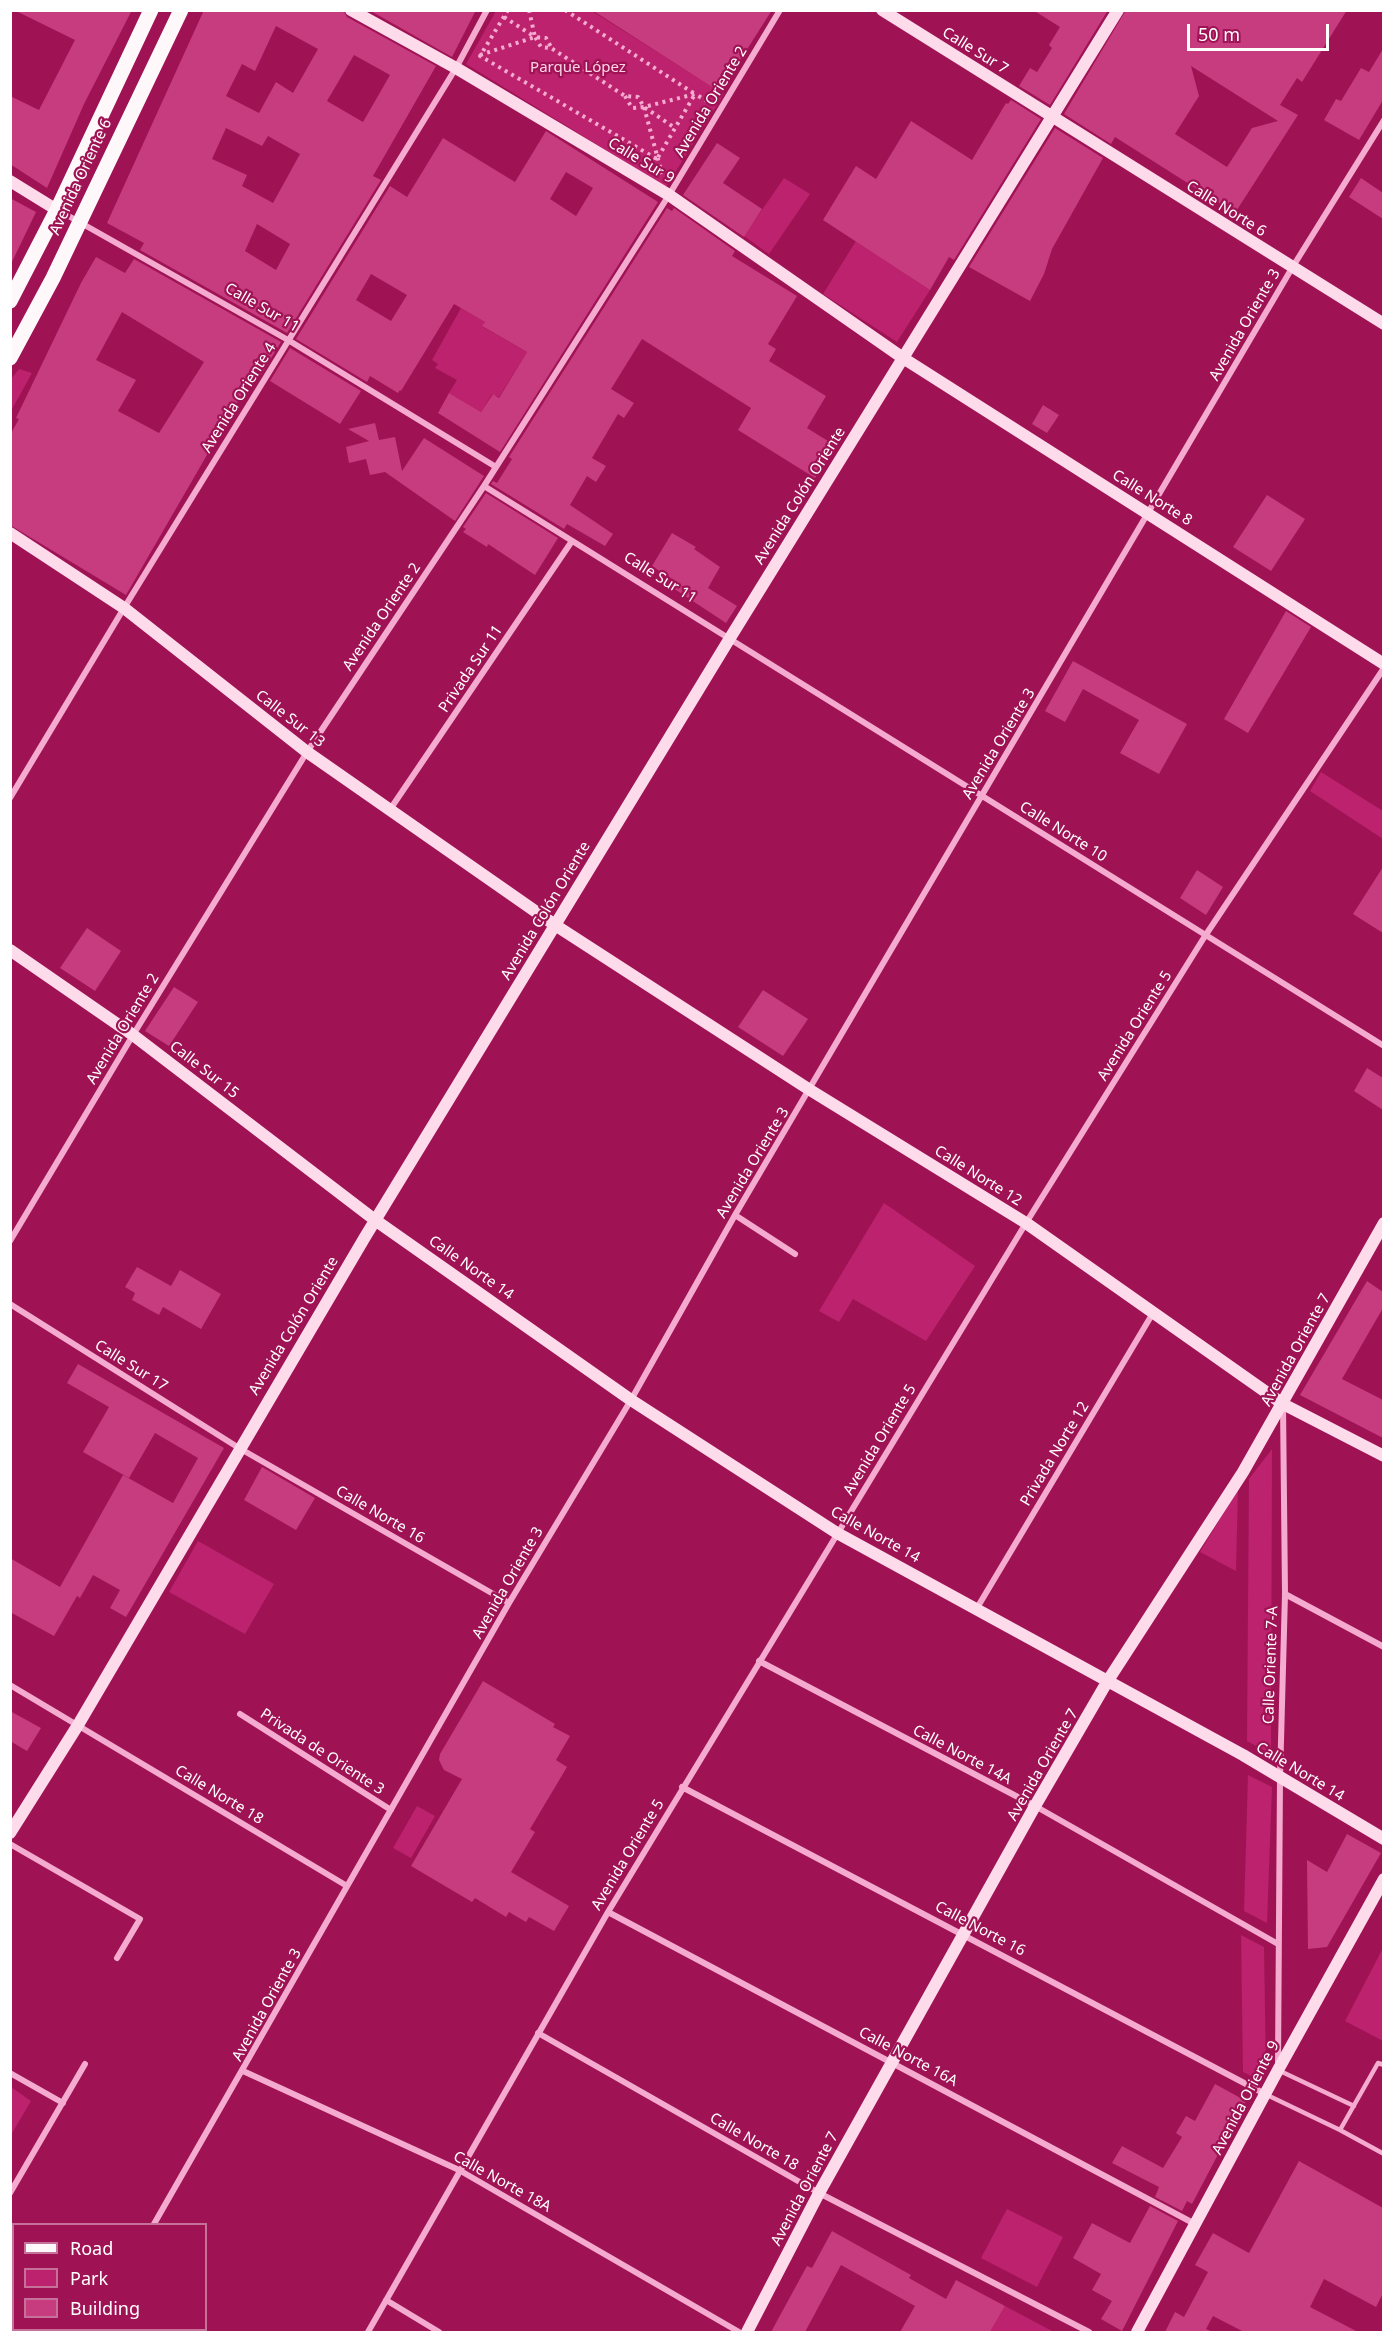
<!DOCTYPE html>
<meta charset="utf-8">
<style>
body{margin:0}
#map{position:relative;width:1394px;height:2343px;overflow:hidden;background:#9f1355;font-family:"Noto Sans",sans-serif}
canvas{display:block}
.frame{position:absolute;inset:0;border:12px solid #fff;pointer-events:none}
.legend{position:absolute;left:12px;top:2223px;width:195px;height:108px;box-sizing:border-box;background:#9f1355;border:2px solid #c57199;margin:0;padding:8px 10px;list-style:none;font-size:18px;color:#fff}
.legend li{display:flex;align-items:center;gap:12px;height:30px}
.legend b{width:30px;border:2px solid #c57199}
.scale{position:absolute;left:1187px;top:24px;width:142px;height:27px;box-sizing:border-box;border:3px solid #fff;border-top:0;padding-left:8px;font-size:18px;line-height:21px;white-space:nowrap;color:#fff;-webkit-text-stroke:4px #9f1355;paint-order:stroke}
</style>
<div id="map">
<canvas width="1394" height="2343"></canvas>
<div class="frame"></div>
<ul class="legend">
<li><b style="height:8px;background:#fff8fb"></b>Road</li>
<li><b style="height:16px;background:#bc226d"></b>Park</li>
<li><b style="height:16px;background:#c63c7f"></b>Building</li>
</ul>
<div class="scale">50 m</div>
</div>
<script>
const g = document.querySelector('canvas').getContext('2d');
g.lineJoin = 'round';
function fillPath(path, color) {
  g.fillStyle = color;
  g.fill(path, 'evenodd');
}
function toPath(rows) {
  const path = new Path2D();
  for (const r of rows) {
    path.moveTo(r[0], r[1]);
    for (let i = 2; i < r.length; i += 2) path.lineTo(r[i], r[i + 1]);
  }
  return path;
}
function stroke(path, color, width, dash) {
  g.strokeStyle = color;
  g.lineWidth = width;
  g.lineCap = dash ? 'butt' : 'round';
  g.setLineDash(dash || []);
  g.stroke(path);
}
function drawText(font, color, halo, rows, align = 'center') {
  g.font = font + ' "Noto Sans",sans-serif';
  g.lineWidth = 4.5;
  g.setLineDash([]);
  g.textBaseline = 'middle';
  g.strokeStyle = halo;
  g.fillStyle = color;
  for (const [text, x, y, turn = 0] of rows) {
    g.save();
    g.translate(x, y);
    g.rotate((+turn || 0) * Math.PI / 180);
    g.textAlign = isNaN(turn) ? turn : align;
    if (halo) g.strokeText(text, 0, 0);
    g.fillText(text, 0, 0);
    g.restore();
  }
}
const green = toPath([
 [496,11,592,11,724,94,666,187,466,64],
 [784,178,810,194,769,254,744,236],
 [856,241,930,290,897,342,823,294],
 [461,308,485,322,483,327,527,352,499,397,492,394,481,412,449,393,457,380,435,368,438,364,432,360],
 [19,369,32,373,11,411,11,379],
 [1321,772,1383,811,1383,839,1310,791],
 [884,1203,975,1266,926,1341,853,1299,839,1322,819,1311],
 [1272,1449,1271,1754,1247,1741,1249,1479],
 [1238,1489,1236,1571,1200,1552],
 [198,1541,274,1584,245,1634,169,1592],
 [1248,1775,1272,1787,1267,1923,1244,1911],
 [417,1806,435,1816,411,1858,393,1848],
 [1241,1935,1264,1947,1266,2072,1257,2079,1243,2072],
 [1383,1948,1383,2041,1345,2021],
 [11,2087,31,2101,11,2135],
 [1007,2209,1063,2237,1037,2287,981,2258],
 [1005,2306,1054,2332,990,2332]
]);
const building = toPath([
 [14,10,132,10,84,104,47,188,10,164,10,96,39,110,75,40],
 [204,10,343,10,347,17,436,66,373,176,381,180,287,333,140,250,144,243,107,223],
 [276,26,318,49,293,93,276,82,259,113,226,96,242,64,255,71],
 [354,55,390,75,363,122,327,101],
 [226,128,262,146,268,136,300,154,273,203,242,186,247,175,212,159],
 [257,224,290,244,276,270,245,251],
 [369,10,476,10,452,57],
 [592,10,772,10,720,92],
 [1033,10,1108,10,1050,105,1019,86,1030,68,1037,72,1052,48,1049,45,1060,27],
 [1126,10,1347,10,1302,82,1297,78,1280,105,1298,115,1235,213,1115,137,1111,144,1064,114],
 [1191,66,1278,121,1252,128,1227,167,1175,134,1199,96],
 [1383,49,1383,100,1359,140,1324,120,1336,99,1341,101,1361,68,1369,72],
 [1011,100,1041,119,954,260,949,257,930,290,823,220,856,166,876,179,911,121,972,160,1006,103,1008,104],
 [1055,128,1103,158,1052,249,1044,274,1030,301,969,267],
 [546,131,658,202,500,452,438,413,449,393,481,412,493,394,499,398,527,352,482,326,485,322,454,304,401,391,400,390,398,393,370,376,367,382,296,339,390,186,407,197,443,138,515,182],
 [566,172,593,188,576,216,550,199],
 [371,274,407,295,391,321,356,300],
 [717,143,740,158,723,183,762,209,744,237,683,195],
 [1361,178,1383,193,1383,219,1349,197],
 [10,198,36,212,10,266],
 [667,208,672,211,674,208,735,251,732,256,797,296,768,344,776,349,769,361,826,396,807,428,836,446,815,478,738,430,751,408,642,339,611,389,634,403,624,418,618,414,592,458,606,466,596,482,587,476,570,505,613,534,605,546,567,524,564,529,491,484,493,481,497,483,512,459,509,457],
 [96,257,125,273,134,259,281,342,261,375,255,372,126,595,10,525,10,435,19,419,16,418,81,283],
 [122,312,204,362,159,433,118,411,136,380,96,360],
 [290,348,361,391,340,424,270,381],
 [1043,405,1059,415,1047,433,1032,424],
 [375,423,379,440,395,437,402,471,424,438,484,476,455,521,385,472,370,475,366,459,349,463,346,447,369,441,348,429],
 [486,493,558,538,535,575,488,544,487,547,463,532,466,529,463,527],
 [1267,495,1305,519,1271,571,1233,547],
 [672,533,696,547,694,549,720,567,708,588,737,606,726,623,673,588,676,582,652,566],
 [1286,611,1311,627,1248,733,1224,719],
 [1073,661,1187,724,1159,774,1120,753,1139,720,1083,689,1065,722,1045,711],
 [1383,867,1383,933,1353,914],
 [1197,870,1223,887,1206,915,1180,898],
 [87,928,121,951,95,991,60,968],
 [174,987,198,1002,169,1046,145,1031],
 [763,990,808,1019,783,1056,738,1027],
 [1367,1068,1383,1078,1383,1110,1354,1091],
 [137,1267,171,1286,180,1270,221,1294,201,1329,163,1307,159,1315,132,1300,135,1293,125,1287],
 [1367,1281,1383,1292,1383,1308,1342,1379,1383,1400,1383,1438,1300,1395],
 [78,1364,224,1448,126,1617,110,1608,120,1590,93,1575,80,1598,77,1596,54,1636,10,1612,10,1558,60,1587,123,1475,173,1503,198,1458,155,1433,129,1478,83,1452,109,1407,67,1383],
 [262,1467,315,1498,296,1530,244,1500],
 [483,1681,555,1724,553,1727,570,1736,556,1760,567,1767,530,1829,535,1832,511,1872,569,1906,554,1931,529,1917,526,1922,509,1912,506,1917,475,1898,472,1902,411,1866,462,1779,444,1770,439,1760,440,1754],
 [10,1711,41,1728,27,1751,10,1741],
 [1347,1834,1381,1853,1327,1947,1308,1949,1307,1860,1327,1872],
 [1215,2084,1246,2101,1192,2204,1187,2201,1182,2211,1155,2197,1159,2187,1112,2163,1122,2146,1163,2168,1182,2137,1176,2133,1186,2116,1195,2121],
 [1299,2161,1383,2208,1383,2293,1376,2307,1324,2279,1310,2307,1358,2332,1244,2332,1213,2316,1206,2329,1213,2332,1165,2332,1175,2312,1184,2317,1208,2272,1195,2265,1213,2233,1249,2253],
 [1150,2206,1178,2221,1122,2331,1101,2319,1112,2301,1092,2290,1101,2274,1073,2258,1092,2223,1130,2243],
 [832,2231,911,2275,909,2278,946,2299,956,2280,1005,2306,990,2332,900,2332,915,2306,841,2265,805,2332,771,2332,807,2266,812,2268]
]);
const path = toPath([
 [508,10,480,56,657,159],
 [529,10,535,37],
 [565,10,695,94,657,159],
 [504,17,535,37,541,47,551,48,625,96,638,97,644,107,675,128],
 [480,55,535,37,546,38,551,47],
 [625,96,632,108,644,107,695,94,712,104],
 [644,107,662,174]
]);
const lane = toPath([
 [1384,2065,1378,2063,1340,2130,1384,2154],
 [1278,2070,1354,2106],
 [1265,2094,1340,2130]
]);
const street = toPath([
 [58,210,288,340,496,467],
 [484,486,1384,1046],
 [10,798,124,608,456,68,487,10],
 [389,811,572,541],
 [735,1215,795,1254],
 [10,1241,133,1035,307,752,484,486,669,195,780,10],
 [10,1304,239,1448,509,1603],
 [1285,1594,1384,1647],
 [977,1608,1153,1313],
 [759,1661,1035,1806,1278,1944],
 [10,1685,347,1886],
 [240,1714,391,1810],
 [682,1787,1265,2094],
 [10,1844,140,1919,117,1958],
 [608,1912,1195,2224],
 [538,2033,819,2193,1089,2332],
 [1278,2064,1280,1778,1285,1594,1283,1405],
 [243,2071,459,2170,739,2332],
 [10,2073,63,2103],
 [10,2193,85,2064],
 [154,2224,509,1603,631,1400,735,1215,1292,268,1384,120],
 [386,2300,439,2332],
 [91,2332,93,2330],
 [368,2332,608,1912,1026,1223,1205,936,1384,668]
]);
const secondary = toPath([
 [351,10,456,68,669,195,903,358,1384,664],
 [882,10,1384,324],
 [10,181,57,210],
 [10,533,124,608,307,752,555,925,810,1090,1026,1223,1283,1404,1384,1456],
 [10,950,133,1035,375,1220,631,1400,837,1533,1243,1755,1384,1839],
 [10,1833,78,1725,365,1237,730,638,1118,10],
 [747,2332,819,2193,1035,1806,1107,1682,1243,1472,1384,1223],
 [1137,2332,1278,2070,1384,1879]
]);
const primary = toPath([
 [10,301,57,210,151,10],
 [10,358,53,278,181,10]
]);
const streetNames = [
 ["Calle Sur 7",975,51,32],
 ["Avenida Oriente 2",711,102,-59],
 ["Calle Sur 9",641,161,31],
 ["Avenida Oriente 6",81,177,-65],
 ["Calle Norte 6",1226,209,32],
 ["Calle Sur 11",262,308,30],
 ["Avenida Oriente 3",1245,325,-60],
 ["Avenida Oriente 4",239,398,-58],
 ["Avenida Colón Oriente",800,496,-58],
 ["Calle Norte 8",1152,498,32],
 ["Calle Sur 11",660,578,32],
 ["Avenida Oriente 2",382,617,-56],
 ["Privada Sur 11",471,669,-56],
 ["Calle Sur 13",290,719,38],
 ["Avenida Oriente 3",999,744,-59],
 ["Calle Norte 10",1063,832,32],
 ["Avenida Colón Oriente",546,911,-59],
 ["Avenida Oriente 5",1135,1026,-58],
 ["Avenida Oriente 2",123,1029,-59],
 ["Calle Sur 15",204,1070,38],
 ["Avenida Oriente 3",753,1163,-59],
 ["Calle Norte 12",978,1176,32],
 ["Calle Norte 14",471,1268,35],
 ["Avenida Colón Oriente",294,1326,-59],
 ["Avenida Oriente 7",1296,1350,-61],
 ["Calle Sur 17",131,1366,32],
 ["Avenida Oriente 5",880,1440,-59],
 ["Privada Norte 12",1055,1454,-59],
 ["Calle Norte 16",380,1515,30],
 ["Calle Norte 14",875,1535,29],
 ["Avenida Oriente 3",508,1583,-60],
 ["Calle Oriente 7-A",1271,1665,-88],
 ["Privada de Oriente 3",322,1752,33],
 ["Calle Norte 14A",962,1755,28],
 ["Avenida Oriente 7",1043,1765,-60],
 ["Calle Norte 14",1300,1772,31],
 ["Calle Norte 18",219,1795,31],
 ["Avenida Oriente 5",628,1855,-59],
 ["Calle Norte 16",980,1929,28],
 ["Avenida Oriente 3",267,2005,-61],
 ["Calle Norte 16A",908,2057,28],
 ["Avenida Oriente 9",1246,2098,-62],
 ["Calle Norte 18",754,2142,30],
 ["Calle Norte 18A",502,2182,29],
 ["Avenida Oriente 7",805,2189,-62]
];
const parkNames = [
 ["Parque López",578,68]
];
fillPath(green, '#bc226d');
fillPath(building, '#c63c7f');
stroke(path, '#f4abcf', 4, [3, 4.5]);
stroke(lane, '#f4abcf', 4.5);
stroke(street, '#f4abcf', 6);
stroke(secondary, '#fddbeb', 12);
stroke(primary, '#fff8fb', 15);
drawText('15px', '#fff', '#9f1355', streetNames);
drawText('15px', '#fed3e8', '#9f1355', parkNames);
</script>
